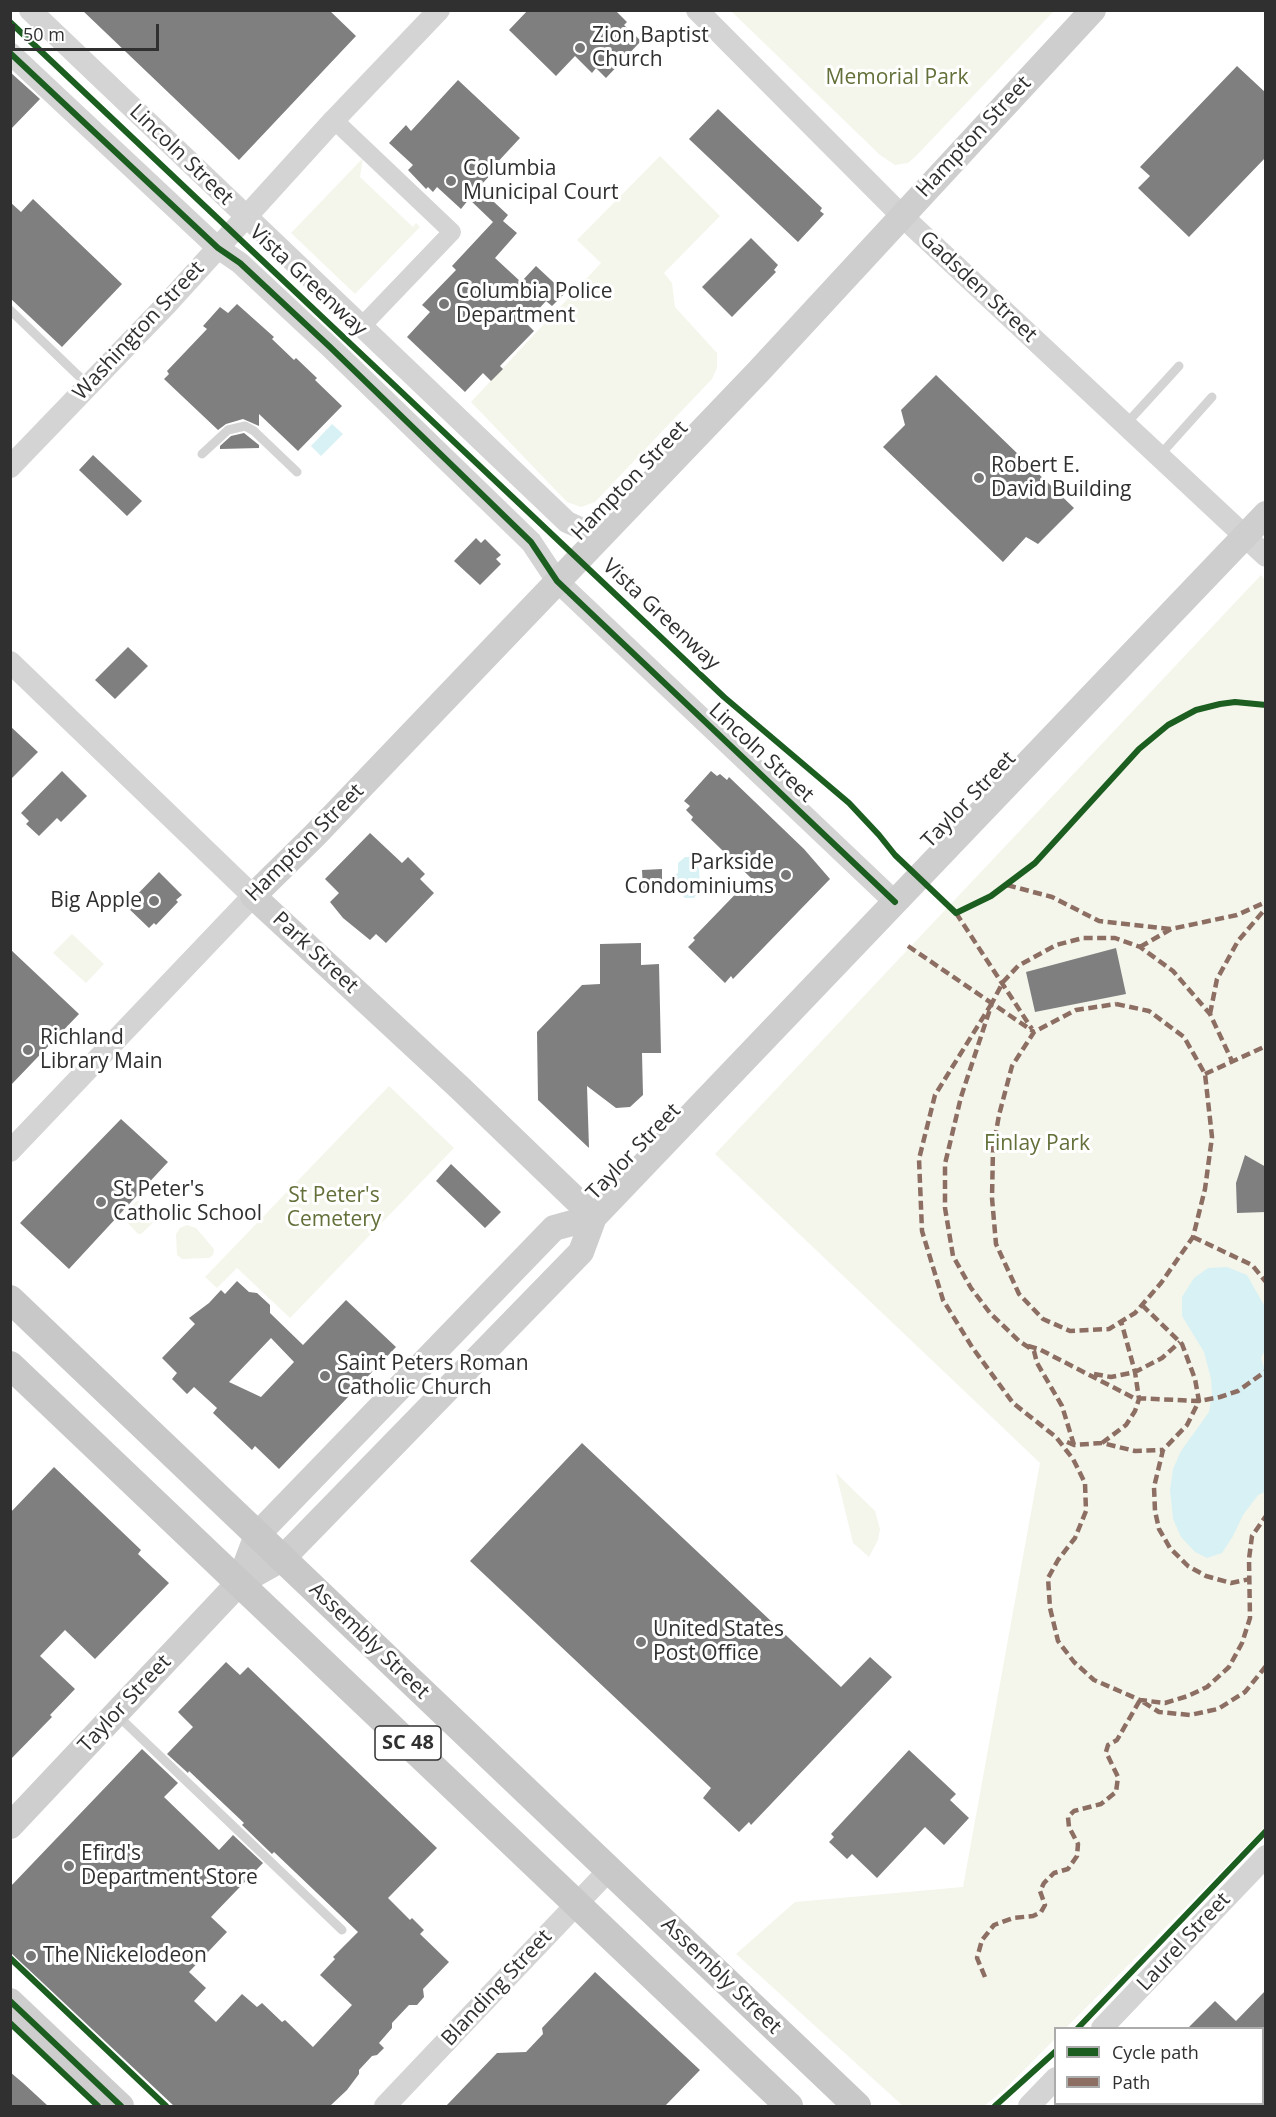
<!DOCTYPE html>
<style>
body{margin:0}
#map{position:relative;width:1276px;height:2117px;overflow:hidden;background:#fff;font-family:"Open Sans",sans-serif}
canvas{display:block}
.frame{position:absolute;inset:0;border:12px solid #303030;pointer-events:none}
.legend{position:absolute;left:1054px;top:2027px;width:210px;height:78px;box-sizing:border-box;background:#fff;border:2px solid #acacac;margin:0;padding:8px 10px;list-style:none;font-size:18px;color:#303030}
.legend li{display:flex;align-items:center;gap:12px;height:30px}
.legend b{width:30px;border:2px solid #acacac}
.scale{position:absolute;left:12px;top:24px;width:147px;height:27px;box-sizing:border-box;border:3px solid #303030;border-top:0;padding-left:8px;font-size:18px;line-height:21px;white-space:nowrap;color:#303030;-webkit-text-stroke:4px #fff;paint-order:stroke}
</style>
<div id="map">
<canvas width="1276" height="2117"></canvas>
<div class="frame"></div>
<ul class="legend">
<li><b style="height:8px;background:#1b5e20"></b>Cycle path</li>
<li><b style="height:8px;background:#8d6e63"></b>Path</li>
</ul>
<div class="scale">50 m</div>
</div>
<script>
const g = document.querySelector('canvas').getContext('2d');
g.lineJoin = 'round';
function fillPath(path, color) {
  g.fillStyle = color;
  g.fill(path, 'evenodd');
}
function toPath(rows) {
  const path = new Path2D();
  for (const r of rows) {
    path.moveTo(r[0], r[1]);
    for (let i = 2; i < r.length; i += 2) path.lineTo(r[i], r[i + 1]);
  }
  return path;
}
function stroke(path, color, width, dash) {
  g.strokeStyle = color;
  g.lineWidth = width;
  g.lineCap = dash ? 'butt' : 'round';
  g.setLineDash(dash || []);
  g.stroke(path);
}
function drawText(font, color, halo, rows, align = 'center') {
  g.font = font + ' "Open Sans",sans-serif';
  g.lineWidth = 6;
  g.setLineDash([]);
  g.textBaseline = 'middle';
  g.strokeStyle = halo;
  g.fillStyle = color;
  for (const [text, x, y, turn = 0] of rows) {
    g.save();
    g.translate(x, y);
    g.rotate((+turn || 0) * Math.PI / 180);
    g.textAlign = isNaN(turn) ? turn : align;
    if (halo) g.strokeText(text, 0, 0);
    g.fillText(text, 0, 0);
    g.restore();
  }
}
const green = toPath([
 [731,11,1054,11,916,156,908,163,895,165,880,155],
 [660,156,720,216,664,273,672,283,675,307,717,353,717,368,712,379,595,502,581,507,567,502,471,402,601,263,577,240],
 [363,158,360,177,413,227,416,223,420,227,355,294,291,233],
 [1261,575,1265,580,1265,1827,1066,2028,1056,2028,1055,2039,1003,2091,984,2106,903,2106,736,1954,795,1902,963,1887,1040,1463,715,1154],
 [72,934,104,964,86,983,53,953],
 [389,1086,454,1148,290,1318,237,1268,217,1288,205,1277],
 [137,1201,141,1202,157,1219,141,1234,138,1234,125,1220,125,1211],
 [187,1225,196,1228,214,1249,213,1255,209,1258,182,1259,177,1255,176,1234,180,1228],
 [836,1473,875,1511,880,1529,878,1540,869,1557,853,1543]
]);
const water = toPath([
 [332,424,343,434,321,456,311,446],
 [685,857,692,857,699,869,700,887,697,888,697,894,694,898,685,898,679,892,679,883,674,880,674,875,678,873,678,863],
 [1227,1267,1247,1275,1265,1307,1265,1350,1261,1358,1266,1374,1265,1492,1258,1495,1243,1515,1233,1536,1222,1553,1207,1558,1195,1552,1181,1537,1173,1519,1170,1490,1173,1469,1181,1451,1209,1412,1212,1395,1211,1379,1204,1352,1182,1316,1182,1297,1194,1278,1208,1268]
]);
const building = toPath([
 [82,10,329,10,356,36,239,160],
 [528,10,615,10,627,22,624,25,641,41,606,78,596,68,592,73,575,56,556,76,509,30],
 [1237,66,1266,93,1266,157,1189,237,1138,188,1150,176,1140,167],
 [10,72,40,99,10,130],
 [458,80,520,138,494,166,497,168,480,186,482,188,481,190,508,215,503,221,517,233,495,258,521,282,536,266,565,293,552,306,546,301,526,323,534,331,500,366,503,369,491,381,483,373,465,392,407,337,430,312,422,305,456,270,452,266,493,222,469,199,461,209,437,187,433,192,428,187,426,189,408,170,413,165,389,143,406,125,411,131],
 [718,109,822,208,820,211,824,214,798,242,689,139],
 [33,199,122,284,62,347,10,298,10,202,21,212],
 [751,238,778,265,774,270,776,272,732,317,702,287],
 [237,304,274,337,272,339,294,360,296,358,317,378,315,380,342,406,298,451,259,414,259,426,243,419,226,424,218,430,164,379,169,374,167,371,207,329,203,326,220,307,228,313],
 [936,375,1074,508,1038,544,1026,537,1003,562,883,447,905,425,901,410],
 [244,433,259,445,259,448,220,449,220,446,231,436],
 [93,455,142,501,127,516,79,470],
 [476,538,481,543,485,539,501,555,496,559,501,564,480,585,454,561],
 [128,647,148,666,115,699,95,680],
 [10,726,38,752,10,780],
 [62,771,87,796,61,822,57,818,39,836,26,824,29,821,21,813],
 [711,771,717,776,720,774,727,780,729,777,804,849,830,879,733,979,731,976,725,983,688,947,695,940,693,938,751,878,691,820,693,817,686,810,690,806,684,801],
 [370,833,402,863,408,857,425,874,420,879,434,893,386,943,376,934,370,940,343,918,330,902,339,893,325,879],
 [662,869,662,888,643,889,642,870],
 [159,872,182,895,176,900,178,902,156,925,154,923,149,928,126,906],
 [641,943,641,965,659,964,661,1053,642,1053,643,1095,630,1107,616,1108,587,1086,589,1148,538,1100,537,1032,582,985,600,984,600,944],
 [1116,948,1126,994,1035,1012,1026,972],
 [10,949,79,1014,10,1086],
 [121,1119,168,1162,69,1269,20,1223],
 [1245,1155,1266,1167,1266,1212,1237,1213,1236,1183],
 [451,1164,501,1212,485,1228,436,1181],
 [237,1281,249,1292,257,1293,270,1305,270,1313,303,1345,346,1300,396,1347,279,1469,255,1446,252,1450,213,1413,217,1408,194,1387,187,1394,172,1379,177,1373,162,1358,195,1324,189,1318,209,1303,221,1290,225,1294],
 [271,1338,294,1362,261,1397,229,1382],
 [582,1443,841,1687,870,1657,892,1677,751,1825,749,1822,739,1832,703,1798,711,1788,470,1561],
 [54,1467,141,1550,138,1554,169,1583,95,1659,65,1630,40,1656,75,1689,50,1715,52,1717,10,1760,10,1513],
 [226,1662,240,1675,248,1667,437,1848,388,1898,410,1920,412,1918,424,1930,420,1934,449,1962,423,1989,424,1997,417,2005,409,2005,392,2023,392,2028,379,2043,384,2048,377,2055,372,2056,359,2070,359,2074,347,2090,330,2106,174,2106,10,1952,10,1887,142,1749,178,1783,164,1797,219,1850,233,1835,263,1863,211,1917,227,1932,189,1972,206,1988,194,2001,216,2022,242,1994,257,2007,262,2003,282,2022,285,2020,313,2047,352,2005,320,1975,335,1959,333,1957,358,1932,274,1852,272,1854,242,1825,244,1823,189,1771,188,1773,167,1754,193,1727,178,1712],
 [909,1750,956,1794,950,1800,969,1818,944,1845,925,1827,877,1878,852,1854,847,1859,829,1842,834,1837,831,1834],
 [595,1972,700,2070,665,2106,446,2106,497,2053,526,2052,543,2034,542,2028],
 [1266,1990,1266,2028,1188,2028,1215,2001,1236,2021],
 [10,2072,23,2083,48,2106,10,2106]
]);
const service = toPath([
 [10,310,88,385],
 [1126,424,1179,366],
 [202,454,228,430,245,426,254,431,297,472],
 [1160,455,1212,397],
 [116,1714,342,1930]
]);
const minor = toPath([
 [334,120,452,232,361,327]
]);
const tertiary = toPath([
 [30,10,567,522,600,537],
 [697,10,901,215,1266,556],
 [10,53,218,248,240,263,330,347,531,542,557,581,895,902],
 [10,467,166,305,334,120,439,10],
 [10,662,253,896,10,1151],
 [1102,2028,1266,1856],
 [385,2106,609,1870],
 [1029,2106,1056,2078]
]);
const secondary = toPath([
 [594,1217,460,1088,253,896,314,836,758,372,1093,10],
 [239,1583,257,1535,554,1228,594,1217],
 [10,1826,239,1583,282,1559,581,1252,594,1217,1266,514],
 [10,2001,121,2106]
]);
const primary = toPath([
 [10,1299,857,2106],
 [10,1365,789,2106]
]);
const quiet = toPath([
 [1007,885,1052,897,1099,921,1171,929],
 [956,913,1032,1029],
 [908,946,1034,1032],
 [1140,947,1171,929,1237,915,1266,902],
 [992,1003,935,1095,919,1159,922,1231,943,1300,972,1347,1013,1403,1056,1437,1073,1459,1085,1483,1086,1511,1075,1538,1058,1560,1048,1578,1050,1608,1058,1641,1074,1662,1094,1680,1140,1700,1165,1703,1188,1696,1207,1687,1229,1667,1242,1643,1250,1618,1249,1559,1252,1536,1266,1516],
 [1116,1004,1149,1011,1184,1037,1205,1074,1212,1137,1205,1189,1193,1237,1161,1283,1135,1313,1109,1329,1070,1331,1043,1319,1019,1294,996,1244,992,1198,993,1149,999,1115,1012,1066,1034,1032,1076,1010,1116,1004],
 [1210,1014,1217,979,1238,941,1266,908],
 [1205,1074,1266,1046],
 [1193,1237,1252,1265,1266,1282],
 [1142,1305,1182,1344,1195,1379,1199,1401,1187,1425,1163,1450,1154,1487,1155,1511,1159,1529,1170,1548,1188,1566,1206,1576,1231,1583,1250,1579],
 [1028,1346,1039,1349,1134,1398,1199,1401,1220,1397,1238,1391,1266,1371],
 [1094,1374,1111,1377,1135,1372,1162,1358,1180,1342],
 [1067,1442,1074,1445,1102,1443,1135,1451,1163,1450],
 [1102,1443,1126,1425,1135,1411,1139,1399,1135,1372,1121,1321],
 [1074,1445,1062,1406,1037,1363,1034,1351,1019,1341,990,1313,971,1288,953,1256,945,1208,945,1164,961,1097,992,1003,1003,982,1018,966,1056,945,1083,938,1115,938,1140,947,1173,971,1210,1014,1232,1061],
 [985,1977,977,1958,982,1940,994,1925,1013,1918,1033,1916,1041,1912,1045,1905,1040,1891,1044,1883,1054,1873,1068,1869,1077,1856,1078,1844,1069,1827,1068,1817,1074,1811,1101,1804,1116,1792,1118,1777,1106,1752,1108,1745,1117,1740,1140,1700,1159,1712,1190,1715,1218,1709,1245,1692,1266,1666]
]);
const cycleway = toPath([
 [10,22,724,697,849,803,879,835,895,855,956,913,991,896,1035,863,1139,749,1168,725,1196,710,1220,704,1235,702,1266,705],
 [10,53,218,248,240,263,330,347,531,542,557,581,895,902],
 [10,1958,166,2106],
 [10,2001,121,2106],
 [10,2023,98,2106],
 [1078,2028,1266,1831],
 [995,2106,1056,2051]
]);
const markers = [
 [580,48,6,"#787878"],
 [451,181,6,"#787878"],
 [444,304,6,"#787878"],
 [979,478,6,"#787878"],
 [786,875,6,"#787878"],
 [154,901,6,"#787878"],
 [28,1050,6,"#787878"],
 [101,1202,6,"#787878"],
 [325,1376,6,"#787878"],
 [641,1642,6,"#787878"],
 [69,1866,6,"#787878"],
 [31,1956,6,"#787878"]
];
const shields = [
 [408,1743,66]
];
const shieldNames = [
 ["SC 48",408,1743]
];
const poiNames = [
 ["Zion Baptist",592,36],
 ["Church",592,60],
 ["Columbia",463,169],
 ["Municipal Court",463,193],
 ["Columbia Police",456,292],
 ["Department",456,316],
 ["Robert E.",991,466],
 ["David Building",991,490],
 ["Parkside",774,863,"right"],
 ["Condominiums",774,887,"right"],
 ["Big Apple",142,901,"right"],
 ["Richland",40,1038],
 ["Library Main",40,1062],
 ["St Peter's",113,1190],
 ["Catholic School",113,1214],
 ["Saint Peters Roman",337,1364],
 ["Catholic Church",337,1388],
 ["United States",653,1630],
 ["Post Office",653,1654],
 ["Efird's",81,1854],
 ["Department Store",81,1878],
 ["The Nickelodeon",43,1956]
];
const parkNames = [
 ["Memorial Park",897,78],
 ["Finlay Park",1037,1144],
 ["St Peter's",334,1196],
 ["Cemetery",334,1220]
];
const streetNames = [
 ["Hampton Street",974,137,-47],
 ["Lincoln Street",181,155,44],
 ["Vista Greenway",308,281,43],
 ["Gadsden Street",978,287,43],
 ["Washington Street",139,331,-47],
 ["Hampton Street",630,481,-46],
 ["Vista Greenway",661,615,43],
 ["Lincoln Street",761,753,43],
 ["Taylor Street",969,800,-46],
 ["Hampton Street",305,843,-45],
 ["Park Street",315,953,43],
 ["Taylor Street",634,1152,-46],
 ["Assembly Street",369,1641,44],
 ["Taylor Street",125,1704,-47],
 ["Laurel Street",1184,1942,-47],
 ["Assembly Street",721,1976,44],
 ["Blanding Street",497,1988,-47]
];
fillPath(green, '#f4f6ec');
fillPath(water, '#d8f1f4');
fillPath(building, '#7f7f7f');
stroke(service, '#d4d4d4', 9);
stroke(minor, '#d4d4d4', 18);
stroke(tertiary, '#d4d4d4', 22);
stroke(secondary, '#cecece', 26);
stroke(primary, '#c8c8c8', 28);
stroke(quiet, '#8d6e63', 4.5, [9, 4.5]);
stroke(cycleway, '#1b5e20', 6);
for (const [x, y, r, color] of markers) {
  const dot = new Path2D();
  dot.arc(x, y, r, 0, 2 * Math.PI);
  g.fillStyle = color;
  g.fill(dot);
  stroke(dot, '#fff', 2);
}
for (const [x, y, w] of shields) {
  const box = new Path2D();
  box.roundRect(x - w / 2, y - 17, w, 34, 4.5);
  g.fillStyle = '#fff';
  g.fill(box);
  stroke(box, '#303030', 1.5);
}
drawText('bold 20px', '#303030', null, shieldNames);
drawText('21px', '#303030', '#fff', poiNames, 'left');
drawText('21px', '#637039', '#fff', parkNames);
drawText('21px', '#303030', '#fff', streetNames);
</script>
